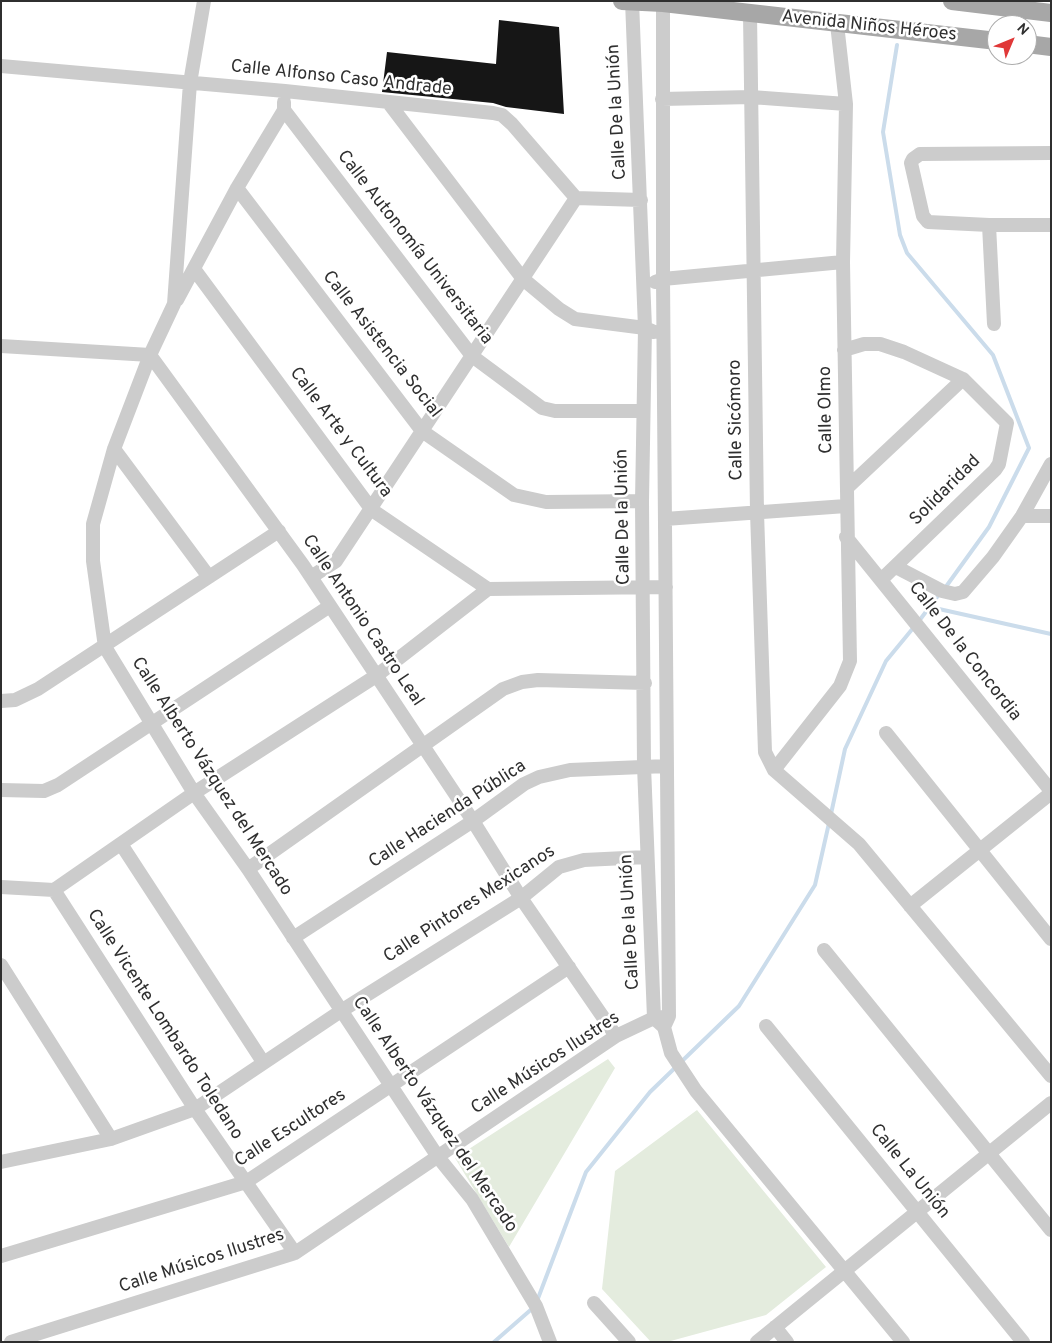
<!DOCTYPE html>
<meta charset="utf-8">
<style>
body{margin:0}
#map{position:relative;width:1052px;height:1343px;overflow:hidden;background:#fff;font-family:Overpass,sans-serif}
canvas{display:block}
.frame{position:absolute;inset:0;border:2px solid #2f2f2f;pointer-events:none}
.north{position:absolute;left:987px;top:15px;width:50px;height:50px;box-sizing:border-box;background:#fff;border:1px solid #acacac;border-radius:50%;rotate:45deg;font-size:14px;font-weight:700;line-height:20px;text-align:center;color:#2f2f2f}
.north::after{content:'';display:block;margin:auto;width:18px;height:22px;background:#e03838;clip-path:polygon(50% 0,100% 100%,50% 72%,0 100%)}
</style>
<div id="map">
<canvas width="1052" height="1343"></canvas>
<div class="frame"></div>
<div class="north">N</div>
</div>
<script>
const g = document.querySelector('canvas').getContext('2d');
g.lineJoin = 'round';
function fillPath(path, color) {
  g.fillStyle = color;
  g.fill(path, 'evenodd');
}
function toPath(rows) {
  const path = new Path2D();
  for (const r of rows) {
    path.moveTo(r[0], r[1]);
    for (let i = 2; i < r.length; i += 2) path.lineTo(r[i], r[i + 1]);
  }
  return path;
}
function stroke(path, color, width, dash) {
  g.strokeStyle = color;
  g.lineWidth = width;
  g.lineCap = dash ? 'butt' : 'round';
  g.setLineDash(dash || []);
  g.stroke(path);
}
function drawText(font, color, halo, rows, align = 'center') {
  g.font = font + ' Overpass,sans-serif';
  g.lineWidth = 5;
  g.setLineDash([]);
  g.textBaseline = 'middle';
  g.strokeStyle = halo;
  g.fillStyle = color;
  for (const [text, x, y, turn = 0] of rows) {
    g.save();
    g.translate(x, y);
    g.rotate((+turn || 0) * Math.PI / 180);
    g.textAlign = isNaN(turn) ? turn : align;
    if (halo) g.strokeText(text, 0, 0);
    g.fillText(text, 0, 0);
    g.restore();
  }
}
const green = toPath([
 [608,1059,615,1068,509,1247,455,1158],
 [697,1110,826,1267,766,1315,667,1342,651,1342,602,1289,615,1171]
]);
const stream = toPath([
 [897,45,883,132,900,235,907,253,993,355,1029,448,989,527,945,588],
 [930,607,1051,634],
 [919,621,940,593],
 [831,814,845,749,886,661,914,627],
 [537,1301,586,1172,650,1092,739,1006,815,885,829,823],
 [494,1342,534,1307]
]);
const building = toPath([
 [499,20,559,27,564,114,506,107,493,103,382,92,387,52,496,64]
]);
const minor = toPath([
 [204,1,190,83,174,304,150,355,114,449,93,524,93,561,105,647,194,793,248,869,438,1157,472,1199,536,1306,550,1342],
 [632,1,645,328,642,501,644,766,654,1018,664,1027,671,1053,696,1091,903,1342],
 [663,1,663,279,669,1016,664,1027],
 [750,14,757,512,765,752,774,770,859,844,1051,1076],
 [1,66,285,91,493,113,502,115,512,124,576,198,641,200],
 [662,99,751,97,846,104],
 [388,102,523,279,559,309,575,319,645,328,654,332],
 [284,110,472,356,542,408,555,411,642,411],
 [1051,153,920,154,913,159,911,163,923,216,928,222,989,225,1051,225],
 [237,188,422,431,514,495,546,502,642,501],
 [989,225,994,324],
 [194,269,372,510,488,589,666,587],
 [655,282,663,279,843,262],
 [177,300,237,188,284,110,284,102],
 [1,346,150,355,303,565,473,821,521,898,616,1036],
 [844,350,864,344,880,344,904,352,963,379,1007,423,999,464,995,470,882,579],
 [114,449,209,577],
 [848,487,963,379],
 [1022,516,1051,516],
 [665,519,846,506],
 [846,537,1051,791],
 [896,567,942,591,955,594,963,592,993,557,1022,516,1051,464],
 [311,577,336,561,576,198],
 [1,701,15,700,38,689,279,531],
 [886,733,1051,939],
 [774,770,840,686,850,661,843,262,846,104,837,24],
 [1,790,44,791,58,785,330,606],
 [121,844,263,1062],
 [248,869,503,689,522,682,538,680,645,683],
 [1,887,54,890,194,793,376,676,488,589],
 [54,890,195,1109,295,1253],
 [910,906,1051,793],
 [293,938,473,821,524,784,539,777,570,770,667,766],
 [824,950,1051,1230],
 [1,965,111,1139],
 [766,1026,1023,1342],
 [1,1162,111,1139,195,1109,341,1011,521,898,559,867,584,860,646,857],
 [1,1256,246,1182,569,967],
 [594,1303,629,1342],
 [775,1327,787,1342],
 [11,1342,295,1253,616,1036,654,1018,663,1017],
 [757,1342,1051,1103]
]);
const major = toPath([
 [622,1,663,3,997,41],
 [952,1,1051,13],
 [1027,44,1051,47]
]);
const streetNames = [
 ["Avenida Niños Héroes",869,27,6],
 ["Calle Alfonso Caso Andrade",341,79,6],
 ["Calle De la Unión",618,112,-93],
 ["Calle Autonomía Universitaria",414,248,52],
 ["Calle Asistencia Social",381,345,52],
 ["Calle Olmo",827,410,-91],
 ["Calle Sicómoro",737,420,-91],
 ["Calle Arte y Cultura",340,433,53],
 ["Solidaridad",946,491,-45],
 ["Calle De la Unión",624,517,-91],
 ["Calle Antonio Castro Leal",362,621,56],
 ["Calle De la Concordia",964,652,52],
 ["Calle Alberto Vázquez del Mercado",211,777,57],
 ["Calle Hacienda Pública",448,815,-33],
 ["Calle Pintores Mexicanos",470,905,-33],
 ["Calle De la Unión",631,922,-93],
 ["Calle Vicente Lombardo Toledano",164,1025,57],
 ["Calle Músicos Ilustres",546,1064,-33],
 ["Calle Alberto Vázquez del Mercado",434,1115,56],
 ["Calle Escultores",291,1129,-33],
 ["Calle La Unión",909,1172,51],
 ["Calle Músicos Ilustres",202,1262,-18]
];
fillPath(green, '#e4ecde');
stroke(stream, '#cbdceb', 4);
fillPath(building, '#161616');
stroke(minor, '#ccc', 14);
stroke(major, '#a7a7a7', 18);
drawText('18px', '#2f2f2f', '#fff', streetNames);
</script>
